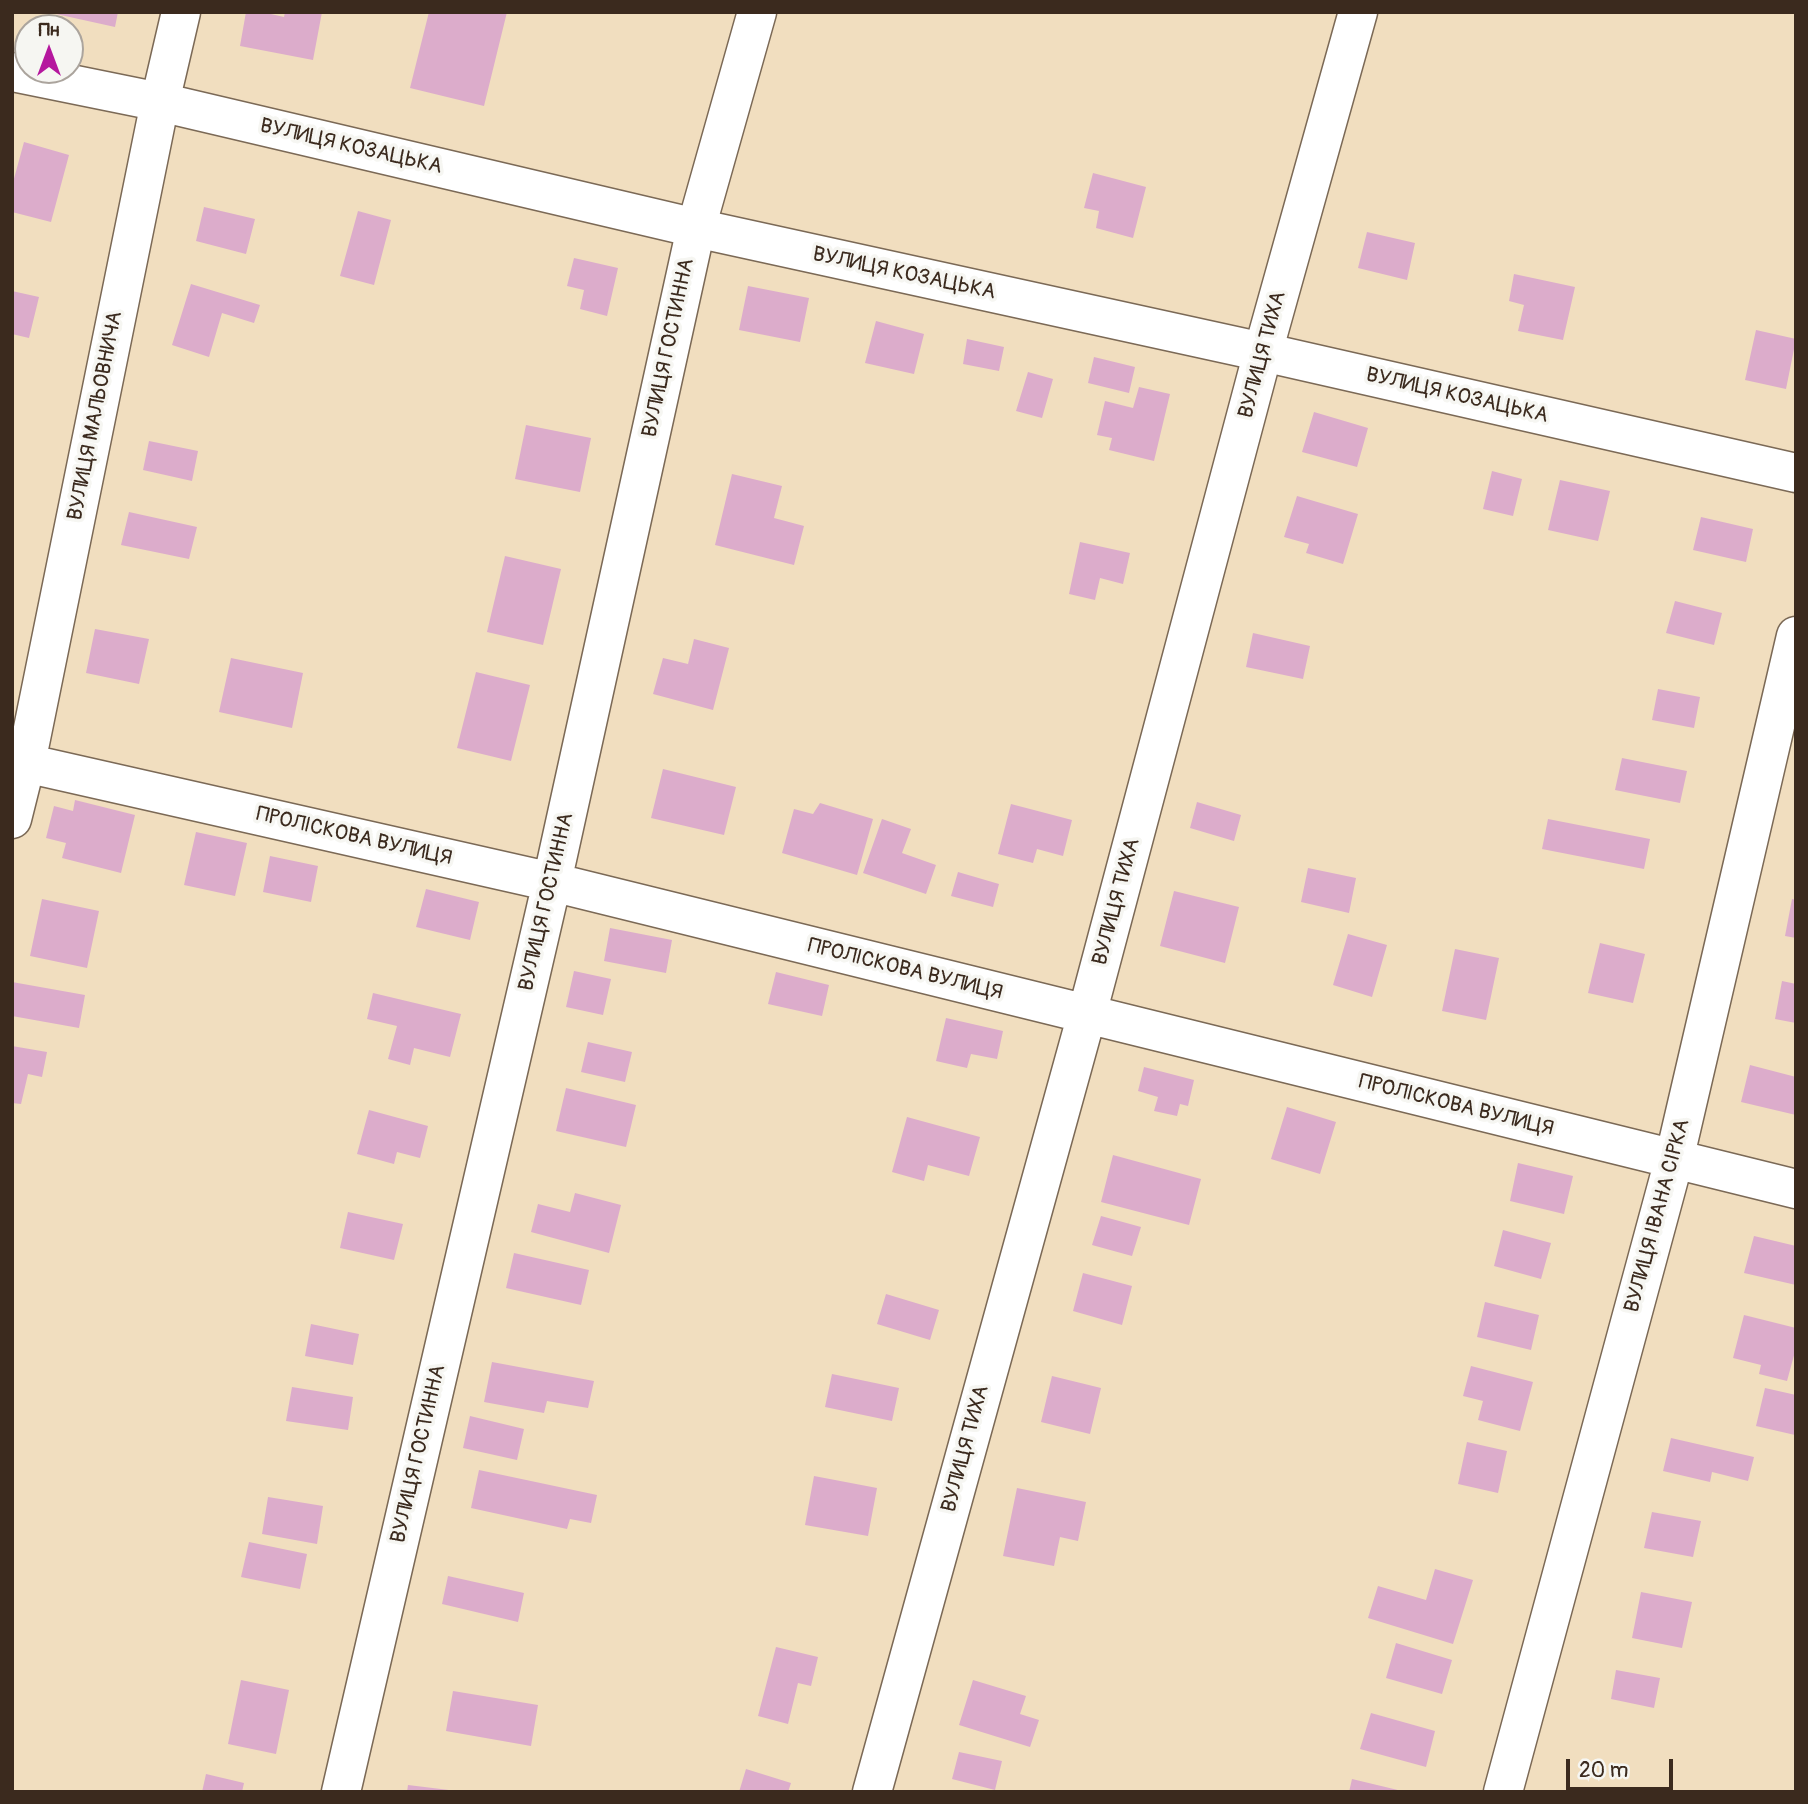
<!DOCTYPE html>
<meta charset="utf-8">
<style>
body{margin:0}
#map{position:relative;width:1808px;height:1804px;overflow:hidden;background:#f1debf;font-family:Pangolin,sans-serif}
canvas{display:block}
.frame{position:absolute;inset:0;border:14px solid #3b2a1e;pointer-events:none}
.north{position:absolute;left:14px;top:14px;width:70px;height:70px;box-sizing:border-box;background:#f6f6f2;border:2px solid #aba49d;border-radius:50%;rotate:0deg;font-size:19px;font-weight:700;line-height:28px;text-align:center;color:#3b2a1e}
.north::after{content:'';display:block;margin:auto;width:24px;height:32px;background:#b5179e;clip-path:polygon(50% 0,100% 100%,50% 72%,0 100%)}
.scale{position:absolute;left:1566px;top:1759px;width:107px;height:32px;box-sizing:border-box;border:4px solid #3b2a1e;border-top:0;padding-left:9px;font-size:21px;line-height:24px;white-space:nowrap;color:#3b2a1e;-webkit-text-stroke:5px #f6f6f2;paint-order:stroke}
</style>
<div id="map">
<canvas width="1808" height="1804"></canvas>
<div class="frame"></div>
<div class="north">Пн</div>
<div class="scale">20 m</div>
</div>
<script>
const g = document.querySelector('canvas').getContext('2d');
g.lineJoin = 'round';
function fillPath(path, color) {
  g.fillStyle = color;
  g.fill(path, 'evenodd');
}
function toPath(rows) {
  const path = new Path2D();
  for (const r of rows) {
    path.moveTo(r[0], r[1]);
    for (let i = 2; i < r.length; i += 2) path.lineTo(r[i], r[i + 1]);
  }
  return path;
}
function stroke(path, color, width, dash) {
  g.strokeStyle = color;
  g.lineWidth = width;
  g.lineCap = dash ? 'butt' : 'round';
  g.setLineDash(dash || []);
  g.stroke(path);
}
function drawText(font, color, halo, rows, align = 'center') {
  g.font = font + ' Pangolin,sans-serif';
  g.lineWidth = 7;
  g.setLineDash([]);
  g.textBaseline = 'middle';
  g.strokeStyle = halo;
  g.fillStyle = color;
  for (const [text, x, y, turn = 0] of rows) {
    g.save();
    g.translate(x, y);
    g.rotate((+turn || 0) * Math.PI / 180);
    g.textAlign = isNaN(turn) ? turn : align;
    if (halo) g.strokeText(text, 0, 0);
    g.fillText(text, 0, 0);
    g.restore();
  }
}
const building = toPath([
 [47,12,118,12,115,27],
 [246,12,262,12,284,17,285,12,322,12,313,60,240,46],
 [429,12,507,12,484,106,410,88],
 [24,142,69,155,51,222,12,212,12,186],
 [1093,173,1146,187,1133,238,1096,228,1099,211,1084,208],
 [204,207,255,219,246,254,196,241],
 [358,211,391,220,374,285,340,276],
 [1367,232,1415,243,1407,280,1358,268],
 [574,258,618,268,607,316,580,309,584,290,567,286],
 [1514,274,1575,287,1563,340,1518,331,1524,305,1509,301],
 [191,284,260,305,254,323,222,313,209,357,172,345],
 [748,286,809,298,800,342,739,330],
 [12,291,39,297,29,338,12,334],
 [876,321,924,334,914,374,865,363],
 [1756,330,1796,339,1786,389,1745,380],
 [967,339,1004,347,999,371,963,364],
 [1094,357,1135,367,1129,393,1088,383],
 [1028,372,1053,379,1042,418,1016,411],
 [1139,387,1170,394,1154,461,1109,450,1112,438,1097,435,1105,401,1133,408],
 [1314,412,1368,428,1357,467,1302,452],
 [526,425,591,438,580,492,515,479],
 [149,441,198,451,192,481,143,470],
 [1492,471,1522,479,1513,516,1483,509],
 [732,474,782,486,774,518,804,526,794,565,715,545],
 [1560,480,1610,491,1598,541,1548,530],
 [1297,496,1358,514,1343,564,1306,553,1309,544,1284,537],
 [129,512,197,527,189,559,121,545],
 [1701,517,1753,529,1746,562,1693,550],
 [1080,542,1130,553,1123,584,1100,578,1095,600,1069,594],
 [505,556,561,569,543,645,487,632],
 [1675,601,1722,613,1714,645,1666,633],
 [95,629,149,639,139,684,86,673],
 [1253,633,1310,646,1303,679,1246,667],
 [694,639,729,648,713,710,653,694,663,658,688,664],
 [231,658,303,673,292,728,219,712],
 [476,672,530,685,511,761,457,748],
 [1658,689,1700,697,1694,728,1652,720],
 [1622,758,1687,771,1680,803,1615,790],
 [663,769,736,787,724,835,651,818],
 [75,800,135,815,121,873,62,858,66,843,46,838,54,806,73,811],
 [1197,802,1241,815,1234,841,1190,828],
 [820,803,873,819,857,875,782,853,794,809,813,814],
 [1011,804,1072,820,1063,856,1037,849,1033,863,998,854],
 [882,819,911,829,902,853,936,865,926,894,863,873],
 [1548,819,1650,839,1644,869,1542,849],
 [196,832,247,843,235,896,184,885],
 [270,856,318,866,311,902,263,892],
 [1308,868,1356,878,1349,913,1301,902],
 [958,872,999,884,993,907,951,896],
 [426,889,479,902,470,940,416,927],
 [1174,891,1239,907,1225,963,1160,946],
 [42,899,99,911,87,968,30,956],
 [1792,899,1796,900,1796,938,1785,936],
 [610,928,672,940,666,973,604,961],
 [1348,934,1387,945,1372,997,1333,985],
 [1600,943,1645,954,1633,1003,1588,993],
 [1455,949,1499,958,1486,1020,1442,1011],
 [574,971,611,979,603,1015,566,1007],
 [776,972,829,985,822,1016,768,1004],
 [1782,981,1796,984,1796,1023,1775,1019],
 [12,982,85,995,79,1028,12,1016],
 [373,993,461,1014,450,1057,414,1048,410,1065,388,1059,397,1026,367,1019],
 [946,1018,1003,1031,997,1059,971,1054,967,1068,936,1061],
 [588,1042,632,1052,625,1082,581,1072],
 [12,1046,47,1052,42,1077,28,1074,21,1104,12,1103],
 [1750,1065,1796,1077,1796,1115,1741,1102],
 [1144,1067,1194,1080,1188,1106,1180,1104,1177,1116,1154,1111,1158,1097,1138,1091],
 [566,1088,636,1105,626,1147,556,1131],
 [1287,1107,1336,1122,1320,1174,1271,1159],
 [369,1110,428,1126,420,1158,397,1152,394,1164,357,1154],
 [907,1117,980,1137,969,1176,928,1165,924,1181,892,1172],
 [1113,1155,1201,1179,1189,1225,1101,1202],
 [1518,1163,1573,1176,1564,1214,1510,1201],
 [575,1193,621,1205,609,1253,531,1232,538,1204,570,1212],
 [348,1212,403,1224,394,1260,340,1248],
 [1101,1216,1141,1227,1132,1256,1092,1245],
 [1503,1230,1551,1243,1541,1279,1494,1266],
 [1754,1236,1796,1246,1796,1285,1744,1273],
 [514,1253,589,1270,581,1305,506,1288],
 [1083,1273,1132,1286,1122,1325,1073,1311],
 [886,1294,939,1310,930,1340,877,1324],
 [1485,1302,1539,1315,1531,1350,1477,1337],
 [1744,1315,1796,1328,1796,1348,1787,1381,1759,1374,1761,1365,1733,1358],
 [311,1324,359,1334,353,1365,305,1356],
 [492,1362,594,1381,588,1408,547,1401,544,1413,484,1402],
 [1471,1366,1533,1382,1520,1431,1478,1420,1483,1401,1463,1396],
 [832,1374,899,1388,892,1421,825,1407],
 [1052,1376,1101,1388,1090,1434,1041,1422],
 [292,1387,353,1397,348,1430,286,1421],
 [1765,1388,1796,1395,1795,1435,1756,1426],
 [470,1416,524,1429,517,1460,463,1448],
 [1671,1438,1754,1457,1748,1481,1712,1472,1710,1482,1663,1471],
 [1467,1442,1507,1451,1498,1493,1458,1484],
 [479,1470,597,1495,591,1523,570,1519,567,1529,471,1508],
 [814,1476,877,1488,868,1536,805,1525],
 [1017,1488,1086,1502,1078,1541,1060,1537,1054,1566,1003,1556],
 [268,1497,323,1506,317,1544,262,1534],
 [1652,1512,1701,1521,1693,1557,1644,1548],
 [249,1542,307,1554,300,1589,241,1577],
 [1435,1569,1473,1580,1453,1644,1368,1618,1378,1586,1426,1600],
 [448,1576,524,1593,518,1622,442,1604],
 [1641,1592,1692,1602,1682,1648,1632,1638],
 [1396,1643,1452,1660,1442,1694,1386,1678],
 [776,1647,818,1657,811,1686,798,1683,788,1724,758,1716],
 [1616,1670,1660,1678,1654,1708,1611,1699],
 [241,1680,289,1690,276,1754,228,1744],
 [973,1680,1026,1696,1020,1714,1039,1720,1030,1747,959,1725],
 [453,1691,538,1705,531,1746,446,1731],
 [1371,1713,1435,1731,1426,1767,1360,1749],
 [959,1752,1002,1761,995,1790,952,1779],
 [746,1769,791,1783,788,1792,739,1792],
 [206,1774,244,1783,242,1792,202,1792],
 [1352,1779,1402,1791,1402,1792,1349,1792],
 [408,1785,449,1790,449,1792,407,1792]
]);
const street = toPath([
 [12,760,552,882,1796,1189],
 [12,819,26,763,160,102,181,12],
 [341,1792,552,882,696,228,757,12],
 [872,1792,1087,1014,1263,352,1358,12],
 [1503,1792,1674,1160,1796,636]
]);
const secondary = toPath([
 [12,72,160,102,696,228,1263,352,1796,473]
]);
const streetNames = [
 ["ВУЛИЦЯ КОЗАЦЬКА",351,147,13],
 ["ВУЛИЦЯ КОЗАЦЬКА",904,274,12],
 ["ВУЛИЦЯ ГОСТИННА",669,348,-78],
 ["ВУЛИЦЯ ТИХА",1263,355,-75],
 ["ВУЛИЦЯ КОЗАЦЬКА",1457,396,13],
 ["ВУЛИЦЯ МАЛЬОВНИЧА",96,416,-79],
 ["ПРОЛІСКОВА ВУЛИЦЯ",354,837,13],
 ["ВУЛИЦЯ ГОСТИННА",547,902,-77],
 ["ВУЛИЦЯ ТИХА",1117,902,-75],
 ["ПРОЛІСКОВА ВУЛИЦЯ",905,970,14],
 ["ПРОЛІСКОВА ВУЛИЦЯ",1456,1106,14],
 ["ВУЛИЦЯ ІВАНА СІРКА",1658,1216,-75],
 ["ВУЛИЦЯ ТИХА",966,1449,-75],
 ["ВУЛИЦЯ ГОСТИННА",419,1454,-77]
];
fillPath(building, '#dcaccb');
stroke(street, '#7b6956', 41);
stroke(secondary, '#7b6956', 41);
stroke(street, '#fff', 38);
stroke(secondary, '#fff', 38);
drawText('21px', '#3b2a1e', '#f6f6f2', streetNames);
</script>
